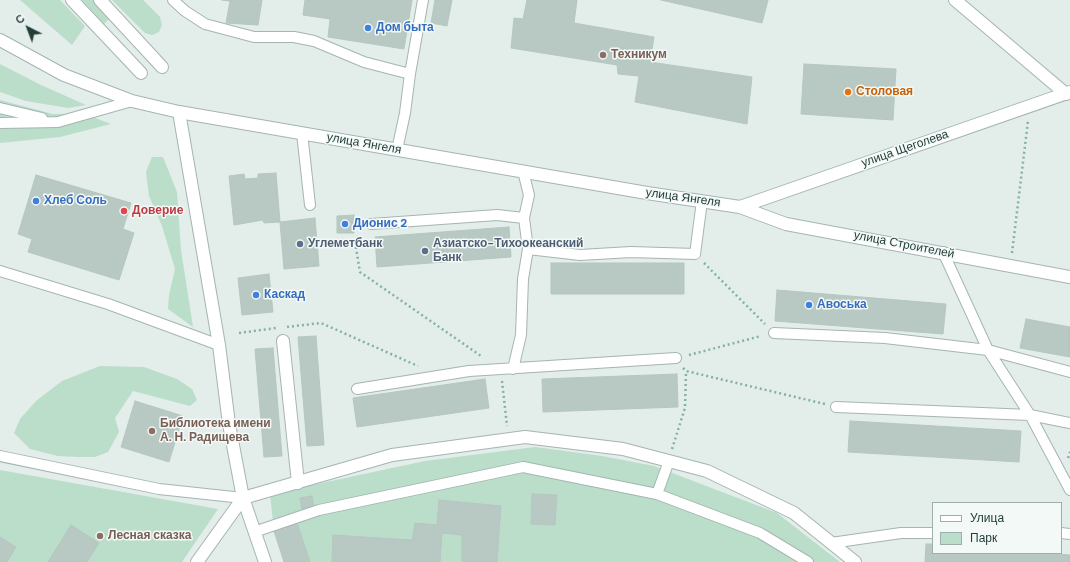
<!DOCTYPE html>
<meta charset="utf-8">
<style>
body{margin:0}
#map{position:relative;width:1070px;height:562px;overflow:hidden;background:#e3edea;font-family:"DM Sans",sans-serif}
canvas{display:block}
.legend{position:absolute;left:932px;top:502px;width:130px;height:52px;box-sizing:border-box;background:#f3f9f7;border:1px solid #9faeac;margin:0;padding:5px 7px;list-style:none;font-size:12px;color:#223e3b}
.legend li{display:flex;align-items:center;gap:8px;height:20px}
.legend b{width:20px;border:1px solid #9faeac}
.north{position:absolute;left:8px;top:8px;width:40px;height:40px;-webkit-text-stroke:3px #f3f9f7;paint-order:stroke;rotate:318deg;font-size:11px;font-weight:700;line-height:16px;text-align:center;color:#223e3b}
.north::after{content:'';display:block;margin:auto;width:14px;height:18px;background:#223e3b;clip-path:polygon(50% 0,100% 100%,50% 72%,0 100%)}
</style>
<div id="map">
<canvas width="1070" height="562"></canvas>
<ul class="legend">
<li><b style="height:5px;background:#fff"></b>Улица</li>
<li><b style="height:11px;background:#bbdeca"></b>Парк</li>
</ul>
<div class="north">С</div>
</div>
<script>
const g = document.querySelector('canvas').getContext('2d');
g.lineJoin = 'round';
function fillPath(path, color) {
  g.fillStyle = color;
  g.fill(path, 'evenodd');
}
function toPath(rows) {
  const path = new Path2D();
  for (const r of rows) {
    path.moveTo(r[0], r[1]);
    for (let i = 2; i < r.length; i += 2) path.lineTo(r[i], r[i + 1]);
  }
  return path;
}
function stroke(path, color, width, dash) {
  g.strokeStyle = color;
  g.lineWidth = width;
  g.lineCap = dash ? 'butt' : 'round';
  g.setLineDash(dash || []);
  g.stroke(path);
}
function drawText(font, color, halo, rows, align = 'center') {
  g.font = font + ' "DM Sans",sans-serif';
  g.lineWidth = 3;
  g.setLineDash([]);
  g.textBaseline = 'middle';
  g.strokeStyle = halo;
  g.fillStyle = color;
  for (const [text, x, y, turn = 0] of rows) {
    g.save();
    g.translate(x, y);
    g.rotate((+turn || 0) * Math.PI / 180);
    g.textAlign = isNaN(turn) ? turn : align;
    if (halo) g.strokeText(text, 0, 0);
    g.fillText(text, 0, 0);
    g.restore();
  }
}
const green = toPath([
 [20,0,60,0,85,26,72,45],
 [82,0,93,0,110,18,104,24],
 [112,0,143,0,160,17,162,25,159,32,152,35,145,33],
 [0,64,41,85,86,105,68,108,26,101,0,92],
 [0,100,53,114,85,114,111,124,60,137,0,143],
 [152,157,163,157,177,192,181,250,193,327,168,309,169,295,175,269,162,226,149,196,146,172],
 [100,366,144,367,177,379,192,389,197,400,190,406,133,391,115,418,119,432,108,452,95,457,79,457,58,456,30,449,14,433,20,419,36,401,62,381],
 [535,447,602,456,654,466,722,492,777,513,840,562,284,562,274,531,270,494,425,461],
 [0,470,218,509,182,562,0,562]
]);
const building = toPath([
 [222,0,262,0,258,25,226,23,230,1,222,0],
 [305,0,412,0,404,49,328,37,330,19,303,15,305,0],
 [435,0,452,0,447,26,431,23,435,0],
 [527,0,577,0,574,23,654,37,650,62,752,77,747,124,635,102,639,76,618,74,617,65,511,48,514,18,523,19,527,0],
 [661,0,768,0,762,23,661,0],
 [804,64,896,69,893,120,801,114,804,64],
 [276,173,280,222,264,223,263,220,234,225,229,176,244,174,245,179,258,178,258,174,276,173],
 [36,175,131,203,123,229,134,233,119,280,28,252,32,239,18,234,36,175],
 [354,215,354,233,337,233,337,216,354,215],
 [315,218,319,266,284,269,280,222,315,218],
 [509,227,511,257,377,267,375,237,509,227],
 [551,263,684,263,684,294,551,294,551,263],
 [269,274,273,312,242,315,238,278,269,274],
 [777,290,946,304,943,334,775,321,777,290],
 [1026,319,1070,327,1070,357,1020,348,1026,319],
 [316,336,324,445,307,446,298,337,316,336],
 [273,348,282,456,264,457,255,349,273,348],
 [677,374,678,407,543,412,542,379,677,374],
 [485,379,489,408,357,427,353,398,485,379],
 [135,401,183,416,169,462,121,447,135,401],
 [850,421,1021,431,1019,462,848,452,850,421],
 [532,494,557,495,555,525,531,524,532,494],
 [312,496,314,507,302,509,300,498,312,496],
 [439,500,501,506,497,562,462,562,462,535,442,533,440,562,332,562,333,535,412,540,415,523,437,525,439,500],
 [297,523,310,562,284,562,274,531,297,523],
 [71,525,99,543,87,562,48,562,71,525],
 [0,537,16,547,7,562,0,562,0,537],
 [926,544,933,544,933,553,1045,553,1070,555,1070,562,925,562,926,544]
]);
const path = toPath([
 [355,242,360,272,481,356],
 [1012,253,1028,121],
 [704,263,765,324],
 [287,327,321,323,418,366],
 [239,333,276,328],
 [689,355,761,336],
 [683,368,686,371,825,404],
 [502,381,507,426],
 [672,449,685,408,686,371],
 [1068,458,1070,452]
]);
const service = toPath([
 [173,0,185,11,205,24,254,37,294,37,314,41,364,62,410,74],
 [0,108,42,118],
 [0,123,58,122,132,101],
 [302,133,310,205],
 [397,150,405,113,410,74,423,0],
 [371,224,497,215,524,218],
 [528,249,580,255,631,252,695,254,702,201],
 [943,252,988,350,1030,415,1070,490],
 [0,271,108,304,219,345],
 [774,333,885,338,988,350,1070,372],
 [513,369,521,335,523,279,528,249,524,218,529,195,523,171],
 [357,389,469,371,676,358],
 [836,407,1030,415,1070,423],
 [0,456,159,489,243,498],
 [657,494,760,533,808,562],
 [254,532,319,510,523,467,657,494,669,461],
 [1061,533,1070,534],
 [831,543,901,533,933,533]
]);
const pedestrian = toPath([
 [72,0,141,73],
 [100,0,162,67]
]);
const minor = toPath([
 [955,0,1066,94],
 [283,341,298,483],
 [197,562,243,498,392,455,525,437,623,449,707,471,794,513,855,562]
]);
const tertiary = toPath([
 [0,40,64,75,132,101,179,112,647,193,740,207,786,224,1070,277],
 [179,112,219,345,229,424,243,498,265,562],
 [740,207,1070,92]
]);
const markers = [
 [368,28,4,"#3f7fe0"],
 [603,55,4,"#8d6e63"],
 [848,92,4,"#e8710a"],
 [36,201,4,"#3f7fe0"],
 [124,211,4,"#e0444e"],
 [345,224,4,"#3f7fe0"],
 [300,244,4,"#5c6f8a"],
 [425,251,4,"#5c6f8a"],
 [256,295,4,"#3f7fe0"],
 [809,305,4,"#3f7fe0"],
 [152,431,4,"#8d6e63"],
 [100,536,4,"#8d6e63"]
];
const shopNames = [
 ["Дом быта",376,28],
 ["Хлеб Соль",44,201],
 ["Дионис 2",353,224],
 ["Каскад",264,295],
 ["Авоська",817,305]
];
const educationNames = [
 ["Техникум",611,55],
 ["Библиотека имени",160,424],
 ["А. Н. Радищева",160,438],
 ["Лесная сказка",108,536]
];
const foodNames = [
 ["Столовая",856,92]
];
const streetNames = [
 ["улица Янгеля",364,144,10],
 ["улица Щеголева",905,149,-19],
 ["улица Янгеля",683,198,8],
 ["улица Строителей",904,245,11]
];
const healthNames = [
 ["Доверие",132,211]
];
const serviceNames = [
 ["Углеметбанк",308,244],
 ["Азиатско-Тихоокеанский",433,244],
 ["Банк",433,258]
];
fillPath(green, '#bbdeca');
fillPath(building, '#b8c8c3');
stroke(building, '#b5c7c2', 1);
stroke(service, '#a5b5b2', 12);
stroke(pedestrian, '#a5b5b2', 14);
stroke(minor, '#a5b5b2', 14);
stroke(tertiary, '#a5b5b2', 14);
stroke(path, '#83b1aa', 2.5, [2, 3]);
stroke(service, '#fff', 10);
stroke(pedestrian, '#fff', 12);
stroke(minor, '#fff', 12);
stroke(tertiary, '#fff', 12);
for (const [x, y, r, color] of markers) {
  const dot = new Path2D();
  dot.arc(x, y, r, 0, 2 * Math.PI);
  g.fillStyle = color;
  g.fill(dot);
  stroke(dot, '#f3f9f7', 1.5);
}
drawText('bold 12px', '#366cbe', '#f3f9f7', shopNames, 'left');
drawText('bold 12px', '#785e54', '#f3f9f7', educationNames, 'left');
drawText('bold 12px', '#c56008', '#f3f9f7', foodNames, 'left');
drawText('12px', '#223e3b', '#f3f9f7', streetNames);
drawText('bold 12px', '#be3a42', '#f3f9f7', healthNames, 'left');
drawText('bold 12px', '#4e5e75', '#f3f9f7', serviceNames, 'left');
</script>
